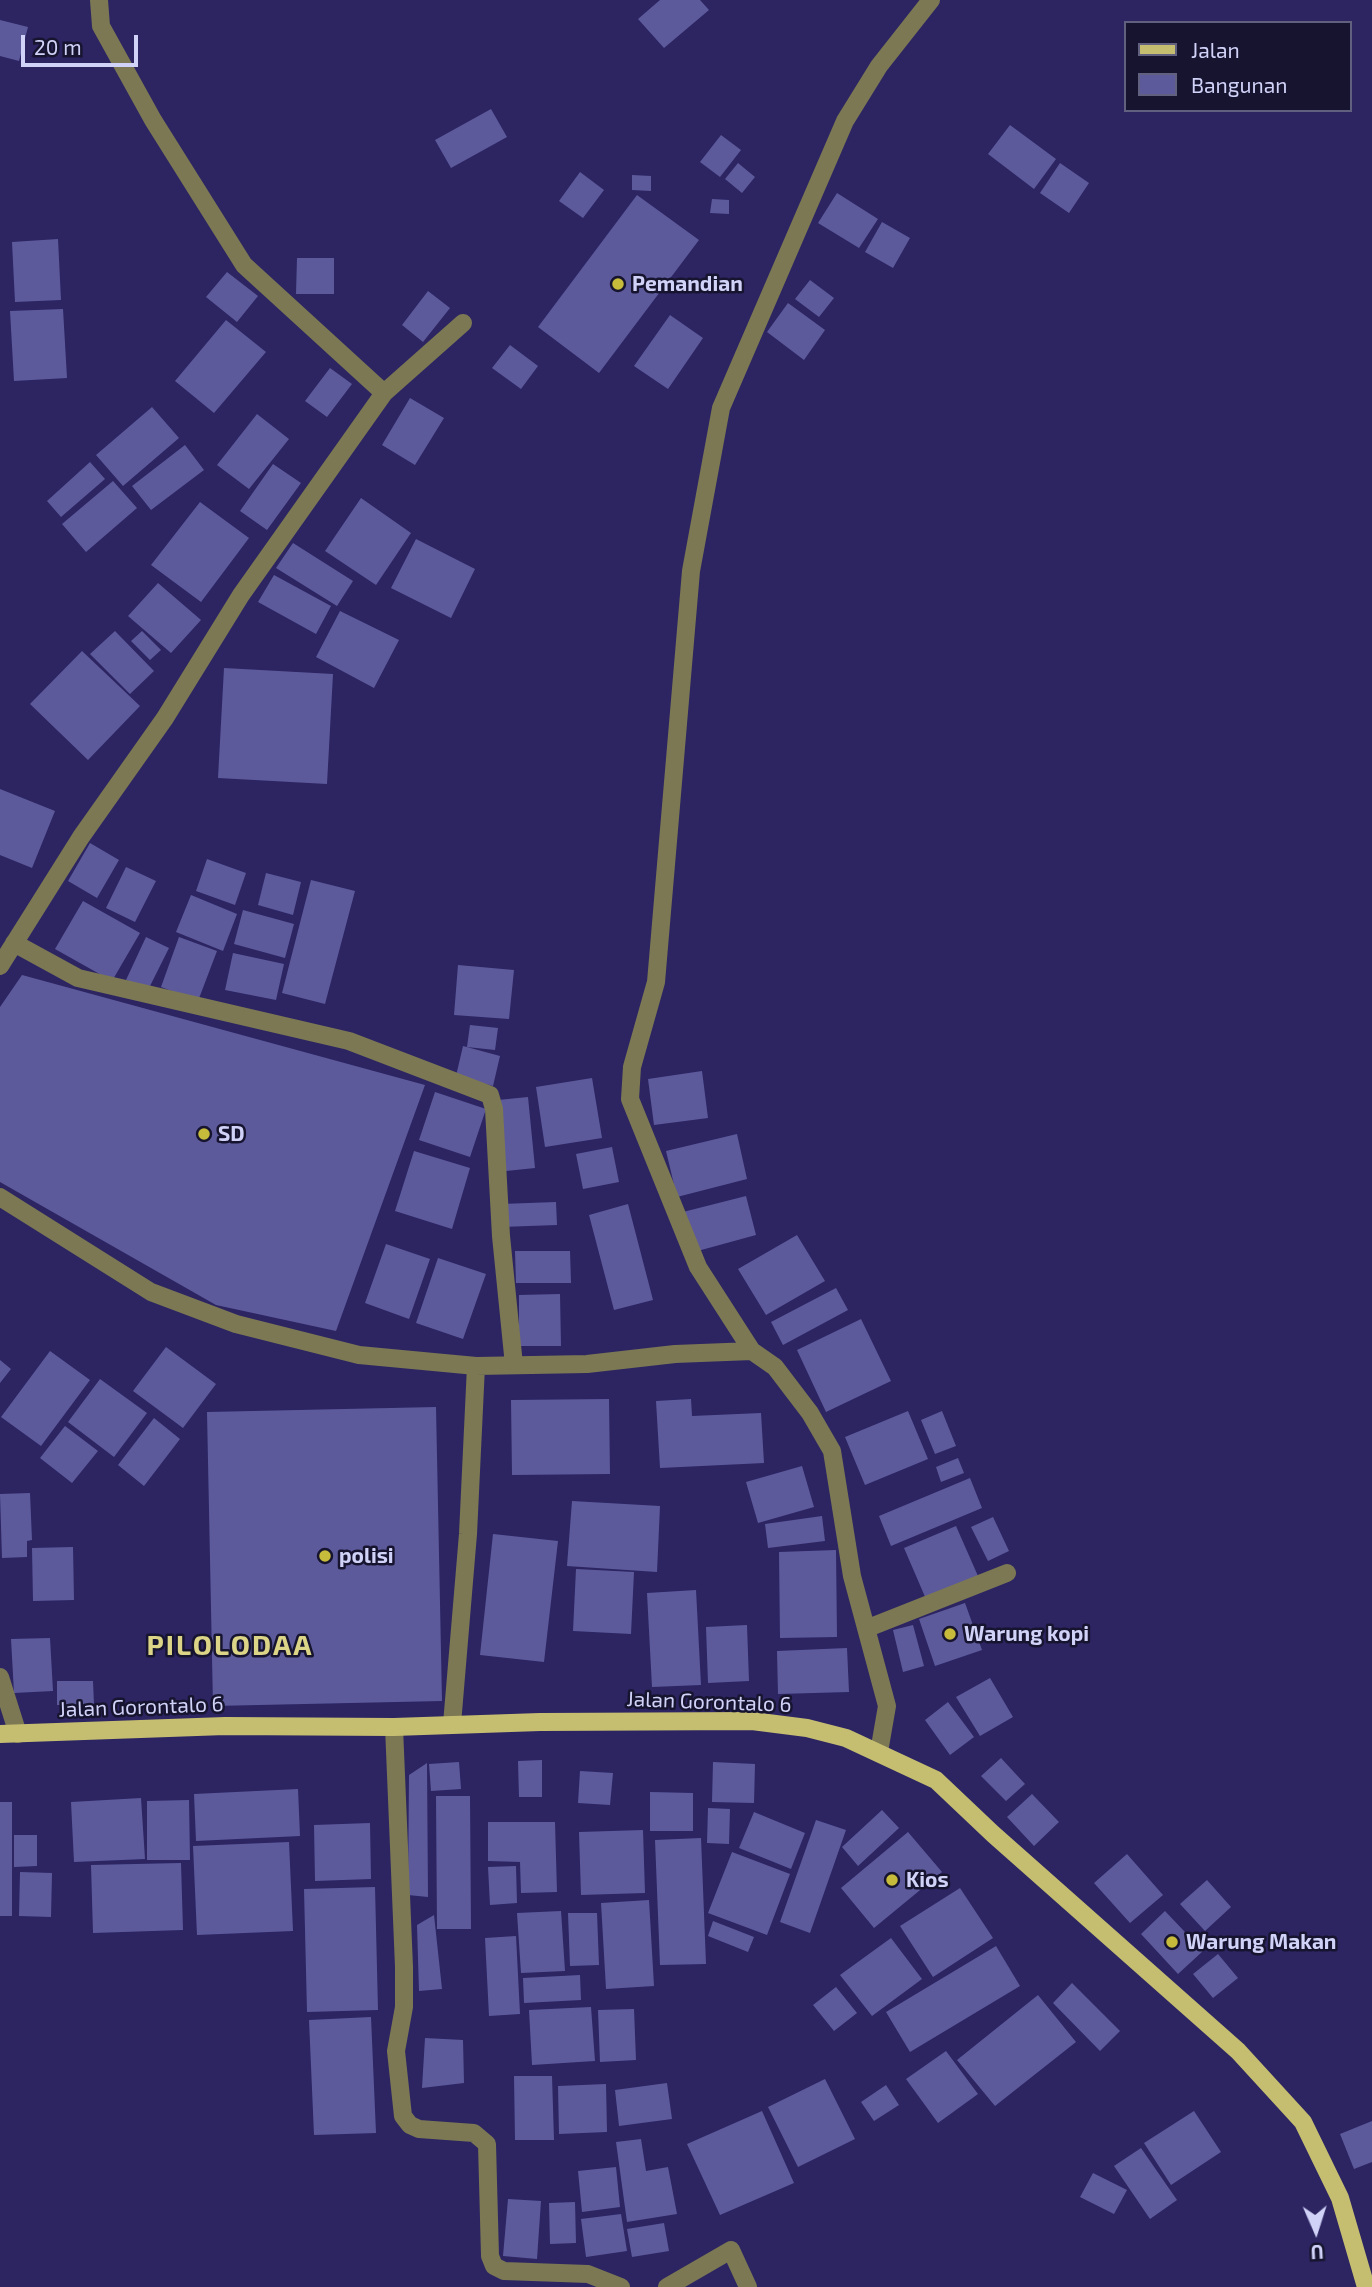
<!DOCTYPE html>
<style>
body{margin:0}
#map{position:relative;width:1372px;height:2287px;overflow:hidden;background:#2c2562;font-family:"Exo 2",sans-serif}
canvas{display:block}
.legend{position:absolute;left:1124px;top:21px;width:228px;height:91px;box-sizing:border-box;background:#16142f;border:2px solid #61607f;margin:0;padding:9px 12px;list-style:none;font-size:21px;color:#d1d2f8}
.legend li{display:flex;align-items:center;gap:14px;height:35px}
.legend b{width:35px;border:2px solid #61607f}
.north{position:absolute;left:1281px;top:2196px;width:70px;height:70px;-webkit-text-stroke:5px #16142f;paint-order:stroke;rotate:177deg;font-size:19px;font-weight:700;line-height:28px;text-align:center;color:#d1d2f8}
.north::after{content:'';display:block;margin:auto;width:24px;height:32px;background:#d1d2f8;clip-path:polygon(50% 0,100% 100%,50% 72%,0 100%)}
.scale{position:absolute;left:21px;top:35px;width:117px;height:32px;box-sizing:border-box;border:4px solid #d1d2f8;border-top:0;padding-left:9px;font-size:21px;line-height:24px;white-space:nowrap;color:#d1d2f8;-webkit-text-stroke:5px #16142f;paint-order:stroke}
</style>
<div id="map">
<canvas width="1372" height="2287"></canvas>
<ul class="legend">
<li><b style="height:9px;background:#c5be70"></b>Jalan</li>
<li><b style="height:19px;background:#5d5a9c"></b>Bangunan</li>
</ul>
<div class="north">U</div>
<div class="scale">20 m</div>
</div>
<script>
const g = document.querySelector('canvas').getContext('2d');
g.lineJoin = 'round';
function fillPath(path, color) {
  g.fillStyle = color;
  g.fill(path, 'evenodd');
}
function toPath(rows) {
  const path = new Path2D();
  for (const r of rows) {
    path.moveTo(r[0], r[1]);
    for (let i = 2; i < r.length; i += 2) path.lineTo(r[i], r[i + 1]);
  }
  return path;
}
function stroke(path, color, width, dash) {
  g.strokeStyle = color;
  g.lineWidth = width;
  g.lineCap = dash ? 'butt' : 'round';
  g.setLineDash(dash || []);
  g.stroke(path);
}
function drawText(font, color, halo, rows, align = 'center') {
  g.font = font + ' "Exo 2",sans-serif';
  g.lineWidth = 5;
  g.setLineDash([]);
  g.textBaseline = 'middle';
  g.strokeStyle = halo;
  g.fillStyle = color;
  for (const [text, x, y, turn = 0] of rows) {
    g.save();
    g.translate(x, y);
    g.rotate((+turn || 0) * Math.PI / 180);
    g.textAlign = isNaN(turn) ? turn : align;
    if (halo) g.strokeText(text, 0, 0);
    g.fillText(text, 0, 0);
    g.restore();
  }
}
const building = toPath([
 [660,0,700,0,709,10,664,48,638,19],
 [0,20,28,27,19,61,0,56],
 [491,109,507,137,451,168,435,140],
 [1010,125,1056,159,1034,189,988,154],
 [721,135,741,150,720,177,700,162],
 [738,163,755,177,742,193,725,179],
 [1060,163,1089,183,1069,213,1040,193],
 [580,172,604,190,583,218,559,201],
 [632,175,651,176,651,191,632,190],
 [837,193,878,219,859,248,818,223],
 [637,195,699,240,599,373,538,327],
 [712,199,729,200,729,214,710,213],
 [882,222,910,238,893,268,865,252],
 [58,239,61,300,15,302,12,242],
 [297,258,334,258,334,294,296,294],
 [227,272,258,296,237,322,206,297],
 [810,280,834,298,819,317,795,299],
 [428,291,450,308,423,342,402,325],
 [788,303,825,330,804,360,767,332],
 [63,309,67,378,14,381,10,311],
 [670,315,703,338,668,389,634,366],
 [226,320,266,352,214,413,175,381],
 [510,345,538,366,521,389,492,368],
 [330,368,352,384,327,417,305,401],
 [410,398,444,418,415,465,382,445],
 [152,407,179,438,123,486,96,455],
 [257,414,289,439,249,489,217,465],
 [185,445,204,470,151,510,132,486],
 [90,462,105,479,61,517,47,501],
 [273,464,301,483,267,530,240,511],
 [113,481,137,508,86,552,62,524],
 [361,498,411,533,376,585,325,551],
 [200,502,249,538,201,602,151,565],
 [416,539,475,569,451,618,391,588],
 [293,543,353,581,337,606,276,568],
 [274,575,331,606,316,634,258,602],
 [158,583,201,620,171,653,128,616],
 [340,611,399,640,374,688,316,657],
 [115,631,154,671,130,694,90,654],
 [142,631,161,650,150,660,131,641],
 [82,651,140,706,88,760,30,704],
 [224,668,333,674,327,784,218,778],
 [0,789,55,811,32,868,0,855],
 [90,843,119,860,97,898,68,881],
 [207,859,246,873,235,905,196,891],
 [126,867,156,881,135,922,106,908],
 [266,873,301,882,293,915,258,905],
 [311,880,355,891,325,1004,282,993],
 [191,895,237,914,223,951,176,932],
 [83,901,140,933,112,981,55,949],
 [243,910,294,924,285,958,234,944],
 [146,937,169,948,148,990,126,980],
 [179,937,217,951,198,1001,161,987],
 [233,953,284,964,276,1000,225,990],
 [458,965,514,970,509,1019,454,1015],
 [22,975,425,1085,336,1331,216,1305,0,1182,0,1007],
 [470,1025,498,1028,495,1050,467,1047],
 [463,1046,500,1056,493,1086,456,1076],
 [702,1071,708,1118,654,1125,648,1079],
 [592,1078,602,1138,545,1147,536,1087],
 [435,1092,486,1109,470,1157,419,1140],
 [528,1097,535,1168,506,1171,498,1100],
 [737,1134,747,1179,677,1197,666,1151],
 [612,1147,619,1182,583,1189,576,1154],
 [414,1151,470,1168,452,1229,395,1211],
 [746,1196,756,1235,694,1252,683,1212],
 [556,1202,557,1225,501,1227,501,1204],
 [628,1204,653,1300,614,1310,589,1215],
 [797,1235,825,1281,766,1315,738,1269],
 [386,1244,430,1259,409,1319,365,1303],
 [515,1251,570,1251,571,1283,516,1283],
 [438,1258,486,1274,463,1339,416,1323],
 [836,1288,848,1310,783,1345,771,1322],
 [560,1294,561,1346,519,1346,519,1295],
 [861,1319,891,1381,826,1412,797,1350],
 [166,1347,216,1384,183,1428,133,1391],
 [50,1351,90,1380,41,1446,1,1417],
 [0,1360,11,1369,0,1383],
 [100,1379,147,1413,114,1457,68,1422],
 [609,1399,610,1474,512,1475,511,1400],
 [691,1399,692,1416,761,1413,764,1463,660,1468,656,1401],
 [436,1407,442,1701,213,1706,207,1412],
 [908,1411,928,1459,865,1485,845,1437],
 [942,1411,956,1446,935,1454,921,1420],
 [154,1418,180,1439,144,1486,118,1465],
 [65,1426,98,1451,72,1483,40,1458],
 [958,1458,964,1473,941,1482,936,1467],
 [802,1466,814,1507,758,1523,746,1482],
 [970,1478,982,1508,891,1546,879,1516],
 [30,1493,32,1540,27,1541,27,1557,2,1558,0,1494],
 [572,1501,660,1506,657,1572,567,1566],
 [822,1516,825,1541,768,1548,765,1524],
 [993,1517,1009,1551,988,1561,971,1527],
 [956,1526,978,1576,926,1599,904,1548],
 [493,1534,558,1541,544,1662,480,1655],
 [73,1547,74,1600,33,1601,32,1548],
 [836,1550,837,1637,780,1638,779,1552],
 [576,1569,634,1572,631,1634,573,1631],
 [696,1590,701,1685,652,1687,647,1593],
 [965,1603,982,1650,935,1666,919,1619],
 [747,1625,749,1681,708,1683,706,1627],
 [913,1625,924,1666,903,1672,893,1630],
 [50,1638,53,1691,14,1693,11,1639],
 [847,1648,849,1692,778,1694,777,1651],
 [990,1678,1013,1717,980,1736,956,1697],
 [57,1681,93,1681,94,1705,57,1705],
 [948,1702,974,1737,950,1755,925,1720],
 [1001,1758,1025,1784,1006,1801,981,1776],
 [542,1760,542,1797,519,1797,518,1761],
 [459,1762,461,1789,431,1791,429,1764],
 [713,1762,755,1764,754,1803,712,1802],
 [427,1763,428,1897,408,1895,409,1775],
 [580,1771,613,1773,610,1805,578,1803],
 [298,1789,300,1836,196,1841,194,1794],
 [650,1792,693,1793,693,1831,650,1831],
 [1032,1794,1059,1822,1034,1846,1007,1817],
 [436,1796,470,1796,471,1929,437,1929],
 [141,1798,145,1859,74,1862,71,1802],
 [189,1800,190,1860,147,1860,147,1801],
 [0,1802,12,1802,12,1916,0,1916],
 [708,1808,730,1809,729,1844,707,1843],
 [882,1810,899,1828,858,1866,842,1847],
 [754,1812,805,1833,791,1869,739,1848],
 [816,1820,846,1830,810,1933,780,1922],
 [488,1822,555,1822,557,1892,521,1893,520,1862,488,1861],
 [370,1823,371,1879,315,1881,314,1825],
 [643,1830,645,1893,581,1895,579,1832],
 [908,1832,942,1872,874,1928,841,1888],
 [14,1835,37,1835,37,1866,14,1867],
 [701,1838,706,1964,660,1965,655,1840],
 [289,1842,293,1931,197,1935,193,1846],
 [732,1852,790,1874,767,1935,708,1913],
 [1127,1854,1163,1895,1130,1923,1094,1883],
 [181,1863,183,1930,93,1933,91,1865],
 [516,1866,517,1903,490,1905,488,1867],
 [20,1872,52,1873,51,1917,19,1916],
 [1207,1880,1231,1907,1205,1931,1180,1904],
 [375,1887,378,2010,307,2012,304,1889],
 [960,1888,993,1938,933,1977,900,1926],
 [649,1900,654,1986,606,1989,601,1903],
 [561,1911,565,1971,521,1973,517,1913],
 [1165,1911,1203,1951,1178,1974,1141,1934],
 [568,1913,597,1913,599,1965,570,1966],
 [434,1915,442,1989,419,1991,417,1925],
 [713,1921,754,1937,748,1952,708,1936],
 [516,1936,520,2014,489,2016,485,1938],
 [891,1938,922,1979,872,2016,840,1975],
 [996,1946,1020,1986,910,2052,886,2012],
 [1218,1954,1238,1978,1213,1998,1193,1974],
 [580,1975,581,2000,524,2003,523,1978],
 [1072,1983,1120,2031,1100,2051,1053,2003],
 [836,1987,857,2013,834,2031,813,2005],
 [1038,1995,1076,2042,995,2106,957,2060],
 [591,2007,595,2061,532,2065,529,2010],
 [634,2009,636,2060,600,2062,598,2010],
 [371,2017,376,2133,314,2135,309,2020],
 [425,2038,463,2040,464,2083,422,2088],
 [946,2051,978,2094,938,2123,906,2079],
 [514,2076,552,2076,554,2140,515,2140],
 [825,2079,855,2139,798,2167,768,2107],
 [667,2083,672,2119,619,2126,615,2090],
 [606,2084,607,2132,559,2134,558,2086],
 [886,2085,899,2105,874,2121,861,2102],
 [762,2111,794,2183,720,2215,687,2144],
 [1194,2111,1221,2152,1171,2185,1144,2143],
 [1372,2121,1372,2162,1354,2169,1340,2134],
 [641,2139,646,2171,668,2167,677,2214,627,2222,616,2142],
 [1141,2148,1177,2200,1150,2219,1114,2166],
 [616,2167,620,2207,582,2212,578,2171],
 [1093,2173,1127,2190,1114,2214,1080,2197],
 [508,2199,541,2201,537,2259,503,2256],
 [575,2202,576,2243,550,2244,549,2203],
 [621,2214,627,2251,586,2257,581,2219],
 [664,2223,669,2251,632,2257,627,2229]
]);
const minor = toPath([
 [99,0,101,26,153,120,244,265,384,393],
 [14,943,78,978,349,1041,490,1095,494,1109,501,1236,514,1365],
 [0,966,81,837,165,718,241,595,384,393,463,323],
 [0,1197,151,1292,236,1324,359,1355,476,1366,587,1364,675,1354,752,1351,775,1367,810,1413,832,1451,852,1576,887,1706,879,1752],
 [752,1351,698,1267,630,1099,632,1067,656,982,691,571,721,408,845,121,879,66,931,0],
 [868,1628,1007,1573],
 [0,1677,18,1734],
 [452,1724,468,1534,476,1366],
 [394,1727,404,1967,404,2007,396,2051,403,2116,410,2125,419,2129,474,2133,487,2144,490,2256,494,2266,504,2271,588,2274,621,2287],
 [667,2287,731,2250,748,2287]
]);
const major = toPath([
 [0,1734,225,1726,394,1727,540,1722,752,1721,807,1728,846,1738,936,1780,993,1834,1238,2051,1303,2122,1340,2198,1366,2287]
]);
const markers = [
 [618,284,7,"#c7bb3b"],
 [204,1134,7,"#c7bb3b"],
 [325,1556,7,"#c7bb3b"],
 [950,1634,7,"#c7bb3b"],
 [892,1880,7,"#c7bb3b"],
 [1172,1942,7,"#c7bb3b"]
];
const poiNames = [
 ["Pemandian",632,284],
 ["SD",218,1134],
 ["polisi",339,1556],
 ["Warung kopi",964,1634],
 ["Kios",906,1880],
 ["Warung Makan",1186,1942]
];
const streetNames = [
 ["Jalan Gorontalo 6",709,1702,2],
 ["Jalan Gorontalo 6",141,1707,-2]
];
const districtNames = [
 ["PILOLODAA",230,1646]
];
fillPath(building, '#5d5a9c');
stroke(minor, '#7b7853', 18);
stroke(major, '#c5be70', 18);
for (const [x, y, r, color] of markers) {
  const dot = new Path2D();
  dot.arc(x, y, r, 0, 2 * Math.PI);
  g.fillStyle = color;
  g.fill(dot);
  stroke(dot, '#16142f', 2.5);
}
drawText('bold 21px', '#d1d2f8', '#16142f', poiNames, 'left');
drawText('21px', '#d1d2f8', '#16142f', streetNames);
g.letterSpacing = '2px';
drawText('bold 28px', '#dcd587', '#16142f', districtNames);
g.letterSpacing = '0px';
</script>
